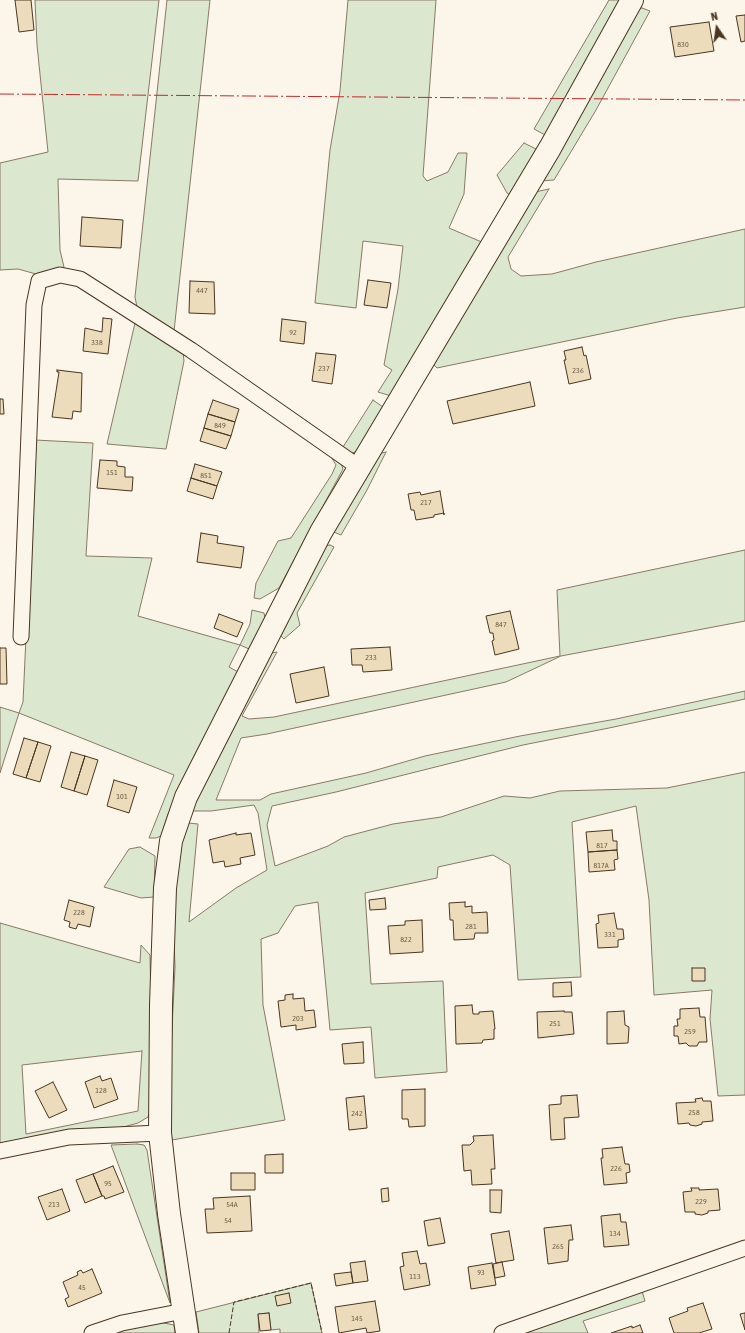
<!DOCTYPE html>
<style>
body{margin:0}
#map{position:relative;width:745px;height:1333px;overflow:hidden;background:#fbf6e9;font-family:"Asap Condensed",sans-serif}
canvas{display:block}
.north{position:absolute;left:697px;top:8px;width:40px;height:40px;-webkit-text-stroke:3px #fbf6e9;paint-order:stroke;rotate:347deg;font-size:11px;font-weight:700;line-height:16px;text-align:center;color:#4a3520}
.north::after{content:'';display:block;margin:auto;width:14px;height:18px;background:#4a3520;clip-path:polygon(50% 0,100% 100%,50% 72%,0 100%)}
</style>
<div id="map">
<canvas width="745" height="1333"></canvas>
<div class="north">N</div>
</div>
<script>
const g = document.querySelector('canvas').getContext('2d');
g.lineJoin = 'round';
function fillPath(path, color) {
  g.fillStyle = color;
  g.fill(path, 'evenodd');
}
function toPath(rows) {
  const path = new Path2D();
  for (const r of rows) {
    path.moveTo(r[0], r[1]);
    for (let i = 2; i < r.length; i += 2) path.lineTo(r[i], r[i + 1]);
  }
  return path;
}
function stroke(path, color, width, dash) {
  g.strokeStyle = color;
  g.lineWidth = width;
  g.lineCap = dash ? 'butt' : 'round';
  g.setLineDash(dash || []);
  g.stroke(path);
}
function drawText(font, color, halo, rows, align = 'center') {
  g.font = font + ' "Asap Condensed",sans-serif';
  g.lineWidth = 3;
  g.setLineDash([]);
  g.textBaseline = 'middle';
  g.strokeStyle = halo;
  g.fillStyle = color;
  for (const [text, x, y, turn = 0] of rows) {
    g.save();
    g.translate(x, y);
    g.rotate((+turn || 0) * Math.PI / 180);
    g.textAlign = isNaN(turn) ? turn : align;
    if (halo) g.strokeText(text, 0, 0);
    g.fillText(text, 0, 0);
    g.restore();
  }
}
const green = toPath([
 [35,0,159,0,138,181,58,179,60,250,64,267,36,274,18,269,0,270,0,163,48,152,37,45,35,0],
 [167,0,210,0,174,331,137,307,135,297,167,0],
 [348,0,436,0,423,176,427,181,448,172,458,153,467,153,464,194,449,228,484,243,391,396,378,392,392,370,384,365,398,289,403,246,363,241,356,308,315,303,330,150,340,91,348,0],
 [609,0,624,0,547,136,534,129,609,0],
 [642,8,650,11,596,110,554,180,540,181,638,9,642,8],
 [524,143,538,150,513,197,507,193,497,175,524,143],
 [549,189,508,257,511,269,521,276,552,274,596,262,745,229,745,307,677,318,437,368,433,364,535,192,549,189],
 [135,323,183,352,184,361,166,449,107,444,135,323],
 [373,400,383,407,358,451,352,453,346,451,343,447,373,400],
 [35,440,93,443,86,556,152,558,138,616,240,645,250,624,252,610,264,613,265,618,249,649,240,645,229,667,240,673,168,814,161,836,156,838,149,838,174,775,19,713,0,773,0,707,19,713,23,702,35,440],
 [386,452,367,490,341,535,329,530,378,454,386,452],
 [330,455,341,463,343,469,279,588,260,599,254,598,256,583,278,541,291,538,332,474,336,465,330,455],
 [330,545,334,547,297,613,300,625,284,639,277,632,321,546,330,545],
 [745,550,745,621,561,656,506,682,267,734,241,738,216,800,260,800,271,794,366,773,425,756,520,736,616,719,745,691,745,699,609,728,523,745,336,792,272,806,267,825,275,866,328,846,344,837,393,824,441,817,504,796,530,798,560,791,667,788,745,772,745,1095,718,1096,710,1019,712,990,654,995,649,900,636,806,572,822,581,977,518,980,510,865,493,855,438,867,437,878,365,893,371,984,443,981,447,1072,375,1078,371,1027,330,1030,318,902,295,906,278,933,261,939,263,1005,285,1120,172,1140,168,1112,175,967,172,889,177,854,188,823,198,824,189,922,236,888,267,870,258,813,254,805,211,811,193,811,191,809,271,653,277,652,242,716,249,719,274,717,560,656,557,590,745,550],
 [140,847,155,856,154,897,141,898,104,887,129,849,140,847],
 [0,923,140,963,141,945,150,955,152,1050,151,1108,148,1117,138,1123,120,1128,0,1143,0,923],
 [142,1051,138,1111,26,1134,22,1065,142,1051],
 [137,1144,144,1145,147,1150,170,1303,111,1145,137,1144],
 [311,1283,322,1333,280,1333,280,1329,271,1330,269,1313,258,1314,259,1333,199,1333,196,1312,311,1283],
 [642,1291,645,1301,583,1321,588,1333,524,1333,642,1291],
 [154,1321,174,1325,175,1333,108,1333,154,1321]
]);
const building = toPath([
 [15,0,31,0,34,30,19,32,15,0],
 [745,15,745,41,741,42,736,16,745,15],
 [709,22,714,51,675,57,670,27,709,22],
 [82,217,123,220,121,248,80,246,82,217],
 [368,280,391,283,387,308,364,305,368,280],
 [190,281,214,282,215,314,189,313,190,281],
 [103,318,112,319,108,354,83,351,85,328,102,332,103,318],
 [282,319,306,322,304,344,280,341,282,319],
 [582,347,584,356,586,355,591,379,569,384,564,360,566,360,564,351,582,347],
 [316,353,336,355,332,384,312,381,316,353],
 [57,370,82,373,81,412,73,411,72,419,52,417,59,372,57,372,57,370],
 [530,382,535,406,453,424,447,401,530,382],
 [0,399,3,399,4,414,0,414,0,399],
 [213,400,239,409,235,422,208,414,213,400],
 [208,414,235,422,231,436,204,428,208,414],
 [204,428,231,436,226,449,200,441,204,428],
 [100,460,117,461,117,466,125,467,125,477,133,477,132,491,97,488,100,460],
 [195,464,222,472,217,486,191,478,195,464],
 [191,478,217,486,213,499,187,491,191,478],
 [440,491,444,515,444,513,434,515,434,517,416,520,414,510,411,510,408,494,420,492,421,495,440,491],
 [201,533,218,536,217,543,244,547,241,568,197,562,201,533],
 [510,611,519,649,495,655,492,641,494,640,493,633,490,633,486,616,510,611],
 [219,614,243,623,237,637,214,628,219,614],
 [390,647,392,670,363,672,362,665,352,665,351,649,390,647],
 [0,648,6,648,7,684,0,684,0,648],
 [324,667,329,696,296,703,290,674,324,667],
 [24,738,38,742,26,778,13,774,24,738],
 [38,742,51,746,40,782,26,778,38,742],
 [71,752,85,756,74,791,61,787,71,752],
 [85,756,98,760,87,795,74,791,85,756],
 [114,780,137,787,129,813,107,806,114,780],
 [612,830,613,841,617,841,617,850,588,852,586,832,612,830],
 [236,833,236,835,251,833,255,855,240,858,241,864,225,867,224,861,213,863,209,840,236,833],
 [617,850,618,859,614,860,615,870,589,872,588,852,617,850],
 [385,898,386,909,370,910,369,900,385,898],
 [69,900,94,907,90,927,78,924,76,929,69,927,70,922,64,920,69,900],
 [465,902,465,907,472,906,472,913,487,912,488,933,475,933,474,939,454,940,453,920,450,920,449,903,465,902],
 [614,913,617,929,623,929,624,939,618,940,618,947,598,948,596,924,599,923,598,915,614,913],
 [422,920,423,952,390,954,388,926,405,925,405,921,422,920],
 [692,968,705,968,705,981,692,981,692,968],
 [571,982,572,996,553,997,553,983,571,982],
 [293,994,293,999,304,998,305,1011,314,1010,316,1027,296,1030,296,1025,281,1027,278,1001,285,1000,285,995,293,994],
 [472,1005,473,1014,479,1014,479,1012,493,1011,495,1029,494,1029,494,1039,483,1040,482,1043,456,1044,455,1006,472,1005],
 [699,1008,700,1017,705,1017,707,1042,699,1042,697,1046,689,1046,686,1043,679,1044,678,1036,674,1036,674,1026,678,1026,677,1019,680,1019,680,1009,699,1008],
 [564,1011,564,1012,572,1012,574,1034,538,1038,537,1012,564,1011],
 [624,1011,625,1025,629,1027,628,1043,607,1044,607,1012,624,1011],
 [363,1042,364,1063,344,1064,342,1044,363,1042],
 [100,1076,102,1081,111,1078,118,1099,94,1108,85,1082,100,1076],
 [53,1082,67,1110,49,1118,35,1091,53,1082],
 [425,1089,425,1126,409,1127,408,1119,402,1119,402,1090,425,1089],
 [577,1095,579,1117,564,1118,565,1139,551,1140,549,1105,561,1104,561,1096,577,1095],
 [364,1096,367,1128,349,1130,346,1098,364,1096],
 [702,1098,703,1101,711,1101,713,1121,702,1122,702,1124,696,1126,690,1125,689,1123,678,1124,676,1103,696,1102,695,1099,702,1098],
 [493,1135,495,1169,491,1169,492,1184,472,1185,471,1170,464,1171,462,1145,470,1145,474,1141,473,1136,493,1135],
 [622,1147,625,1164,629,1164,630,1172,626,1173,627,1183,604,1185,601,1158,603,1158,602,1149,622,1147],
 [283,1154,283,1173,265,1173,265,1155,283,1154],
 [113,1166,124,1192,105,1199,104,1196,102,1196,93,1174,113,1166],
 [231,1173,255,1173,255,1190,231,1190,231,1173],
 [93,1174,102,1196,85,1203,76,1180,93,1174],
 [388,1188,389,1201,382,1202,381,1189,388,1188],
 [691,1188,699,1188,699,1190,718,1189,720,1210,708,1211,708,1213,702,1215,695,1214,695,1212,685,1212,683,1192,692,1191,691,1188],
 [62,1189,70,1211,47,1220,38,1197,62,1189],
 [490,1190,502,1190,501,1213,490,1212,490,1190],
 [250,1196,252,1231,207,1233,205,1209,214,1209,213,1198,250,1196],
 [620,1214,621,1222,626,1222,629,1245,604,1247,601,1216,620,1214],
 [440,1218,445,1243,428,1246,424,1221,440,1218],
 [571,1225,573,1240,569,1240,568,1261,548,1264,544,1228,571,1225],
 [509,1231,514,1260,496,1263,491,1234,509,1231],
 [417,1251,420,1264,426,1263,430,1285,404,1290,400,1267,404,1266,402,1253,417,1251],
 [365,1261,368,1281,353,1283,350,1263,365,1261],
 [502,1262,505,1276,495,1278,493,1264,502,1262],
 [492,1263,496,1285,471,1289,468,1267,492,1263],
 [92,1269,102,1293,68,1307,65,1299,69,1297,63,1282,78,1275,77,1272,81,1270,83,1273,92,1269],
 [351,1272,353,1283,336,1286,334,1274,351,1272],
 [289,1293,291,1303,277,1306,275,1296,289,1293],
 [375,1301,380,1331,367,1333,366,1328,339,1333,335,1307,375,1301],
 [703,1303,712,1329,699,1333,674,1333,669,1318,688,1311,687,1308,703,1303],
 [269,1313,271,1330,260,1331,258,1314,269,1313],
 [745,1313,745,1330,740,1314,745,1313],
 [640,1325,643,1333,611,1333,632,1326,632,1328,640,1325]
]);
const street = toPath([
 [21,637,34,305,39,281,60,275,80,279,191,350,360,468],
 [0,1151,69,1137,160,1133],
 [92,1333,122,1323,184,1311],
 [502,1333,745,1248]
]);
const secondary = toPath([
 [187,1333,169,1214,160,1133,161,1005,165,888,171,841,186,797,321,532,550,148,632,0]
]);
const fence = toPath([
 [229,1333,234,1302,311,1283,322,1333]
]);
const power = toPath([
 [0,94,745,100]
]);
const numberNames = [
 ["830",683,44],
 ["447",202,290],
 ["92",293,332],
 ["338",97,342],
 ["237",324,368],
 ["236",578,370],
 ["849",220,425],
 ["151",112,472],
 ["851",206,475],
 ["217",426,502],
 ["847",501,624],
 ["233",371,657],
 ["101",122,796],
 ["817",602,845],
 ["817A",601,865],
 ["228",79,912],
 ["281",471,926],
 ["331",610,934],
 ["822",406,939],
 ["203",298,1018],
 ["251",555,1023],
 ["259",690,1031],
 ["128",101,1090],
 ["258",694,1112],
 ["242",357,1113],
 ["226",616,1168],
 ["95",108,1183],
 ["229",701,1201],
 ["213",54,1204],
 ["54A",232,1204],
 ["54",228,1220],
 ["134",615,1233],
 ["265",558,1246],
 ["93",481,1272],
 ["113",415,1276],
 ["45",82,1287],
 ["145",357,1318]
];
fillPath(green, '#dce7d0');
stroke(green, '#887966', 1);
fillPath(building, '#ecdcbc');
stroke(building, '#4a3520', 1);
stroke(street, '#4a3520', 17);
stroke(secondary, '#4a3520', 24);
stroke(street, '#fbf6e9', 15);
stroke(secondary, '#fbf6e9', 22);
stroke(fence, '#4a3520', 1, [5, 2]);
stroke(power, '#c62828', 1, [14, 3, 2, 3]);
drawText('8px', '#725f47', null, numberNames);
</script>
